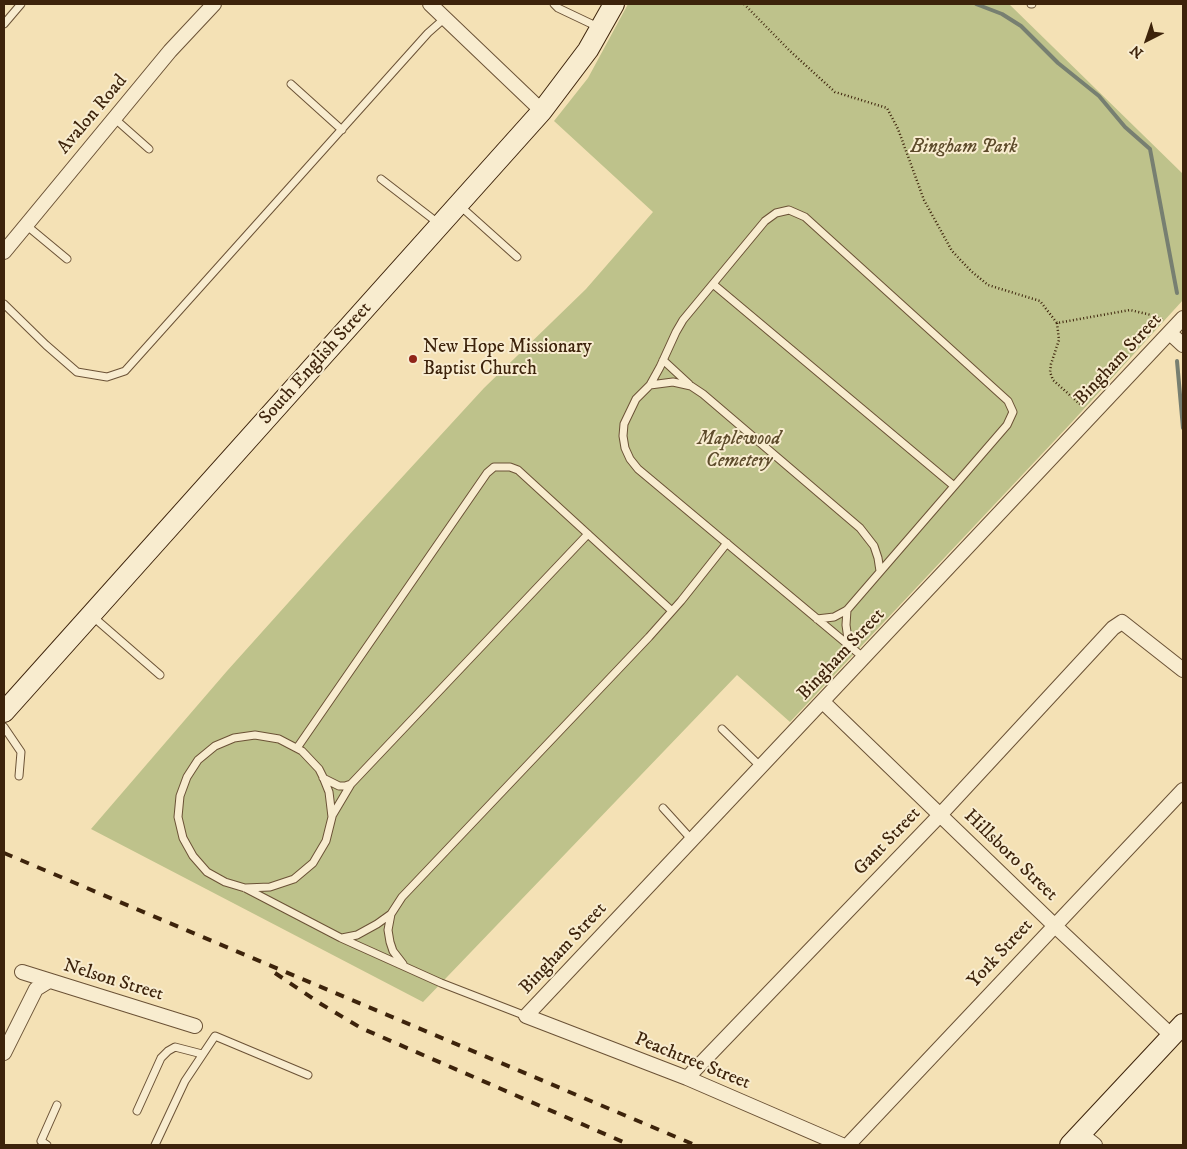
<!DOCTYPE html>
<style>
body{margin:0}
#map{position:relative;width:1187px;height:1149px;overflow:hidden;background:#f4e1b5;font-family:"IM FELL DW Pica",serif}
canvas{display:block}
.frame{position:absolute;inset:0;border:5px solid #3d230b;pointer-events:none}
.north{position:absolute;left:1122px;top:15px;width:50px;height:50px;-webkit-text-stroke:4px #f8eccf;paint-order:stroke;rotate:221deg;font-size:14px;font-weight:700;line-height:20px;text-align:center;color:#3d230b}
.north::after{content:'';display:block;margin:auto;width:18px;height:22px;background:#3d230b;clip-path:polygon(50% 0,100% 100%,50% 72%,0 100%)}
</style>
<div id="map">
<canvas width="1187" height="1149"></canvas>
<div class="frame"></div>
<div class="north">N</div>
</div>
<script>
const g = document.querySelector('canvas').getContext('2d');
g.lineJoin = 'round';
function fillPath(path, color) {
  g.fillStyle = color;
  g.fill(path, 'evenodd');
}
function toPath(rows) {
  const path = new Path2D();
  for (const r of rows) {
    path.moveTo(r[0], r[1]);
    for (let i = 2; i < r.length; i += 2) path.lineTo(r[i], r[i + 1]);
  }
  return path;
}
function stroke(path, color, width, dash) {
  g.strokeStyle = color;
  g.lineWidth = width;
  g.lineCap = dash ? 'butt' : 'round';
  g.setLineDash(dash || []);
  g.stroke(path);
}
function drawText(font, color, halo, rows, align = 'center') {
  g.font = font + ' "IM FELL DW Pica",serif';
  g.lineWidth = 4;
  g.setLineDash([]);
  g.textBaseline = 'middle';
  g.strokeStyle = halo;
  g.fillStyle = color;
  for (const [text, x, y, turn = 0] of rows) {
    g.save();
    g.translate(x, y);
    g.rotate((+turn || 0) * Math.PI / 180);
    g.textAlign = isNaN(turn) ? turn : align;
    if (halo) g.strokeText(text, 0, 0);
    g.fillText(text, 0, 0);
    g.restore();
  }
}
const green = toPath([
 [628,4,1009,4,1183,174,1183,300,1072,422,790,722,737,675,423,1002,91,829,227,671,349,535,484,388,586,289,653,212,554,121,588,78]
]);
const stream = toPath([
 [976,4,1002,14,1021,26,1058,63,1099,96,1125,127,1150,149,1177,293],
 [1177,361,1183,428]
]);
const path = toPath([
 [744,4,790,51,835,92,887,108,898,129,924,200,952,251,971,271,988,285,1040,301,1057,323,1130,310,1151,315,1164,320],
 [1057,323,1059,340,1051,364,1050,372,1053,380,1082,406]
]);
const lane = toPath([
 [554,4,558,8,598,27],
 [1031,4,1032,4],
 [4,24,21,4],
 [291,84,342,130],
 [114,118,149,149],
 [381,179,438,223],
 [459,205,517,257],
 [26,225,67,259],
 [713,284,954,486],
 [4,304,46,345,77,372,107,377,125,371,428,33,445,18],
 [663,360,689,384],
 [650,385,660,367,676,332,683,320,765,221,776,213,789,210,805,217,1008,401,1013,412,1007,425,847,610,834,617,817,619],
 [847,610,846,625,849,646],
 [91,615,160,675],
 [864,658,638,469,630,459,625,448,623,436,624,424,636,399,650,385,673,382,691,386,703,394,860,528,874,546,878,558,880,571],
 [4,727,21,752,19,776],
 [722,729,761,767],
 [297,748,487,473,494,467,510,467,518,470,672,611],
 [323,778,339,786,345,786,351,784,588,534],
 [663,808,692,840],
 [332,816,351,784],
 [245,888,270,887,294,879,313,863,326,841,332,817,329,792,323,777,319,769,302,751,279,739,255,735,234,738,215,746,198,760,187,777,180,796,178,817,183,838,193,856,207,872,225,882,245,888,341,938,441,983,526,1016],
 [342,938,357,935,377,924,391,914],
 [403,964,393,951,390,942,388,930,391,914,402,897,649,637,681,601,727,543],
 [137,1111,161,1058,168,1051,175,1047,202,1054],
 [47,1145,41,1141,57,1105],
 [155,1145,185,1081,215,1036,308,1075]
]);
const street = toPath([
 [430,4,542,111],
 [4,252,170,51,214,4],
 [1170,333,1183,345],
 [823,702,1054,925,1172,1036],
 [22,972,195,1026],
 [4,1053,36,989,49,981],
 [687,1078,940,815,1113,628,1122,622,1183,670],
 [1081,1134,1095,1145],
 [842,1145,687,1078,526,1016,1183,318],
 [848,1145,1183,790]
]);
const secondary = toPath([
 [4,712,542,111,588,50,614,4],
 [1070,1145,1183,1024]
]);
const rail = toPath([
 [4,853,695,1145],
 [275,973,321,1004,361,1028,630,1145]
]);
const markers = [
 [413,359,5,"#8f2418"]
];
const streetNames = [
 ["Avalon Road",93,115,-50],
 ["Bingham Street",1119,360,-47],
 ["South English Street",316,364,-48],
 ["Bingham Street",842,655,-47],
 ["Gant Street",888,842,-46],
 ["Hillsboro Street",1010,856,44],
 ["Bingham Street",564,949,-47],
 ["York Street",1001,954,-47],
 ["Nelson Street",113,981,17],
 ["Peachtree Street",692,1062,22]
];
const parkNames = [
 ["Bingham Park",964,148],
 ["Maplewood",739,440],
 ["Cemetery",739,462]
];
const poiNames = [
 ["New Hope Missionary",423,348],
 ["Baptist Church",423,370]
];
fillPath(green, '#bec28b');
stroke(stream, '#777f71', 4);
stroke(lane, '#6b5236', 9);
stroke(street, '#6b5236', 16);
stroke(secondary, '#3d230b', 22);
stroke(path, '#3d230b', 2.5, [1, 2.5]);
stroke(lane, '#f8eccf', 7);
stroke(street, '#f8eccf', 14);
stroke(secondary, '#f8eccf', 20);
stroke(rail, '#3d230b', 4, [9, 9]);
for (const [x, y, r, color] of markers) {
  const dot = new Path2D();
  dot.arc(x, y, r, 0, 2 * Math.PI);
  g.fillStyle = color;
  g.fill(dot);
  stroke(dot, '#f8eccf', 2);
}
drawText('19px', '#3d230b', '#f8eccf', streetNames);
drawText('italic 19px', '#5d4b2b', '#f8eccf', parkNames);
drawText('19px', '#3d230b', '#f8eccf', poiNames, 'left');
</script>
